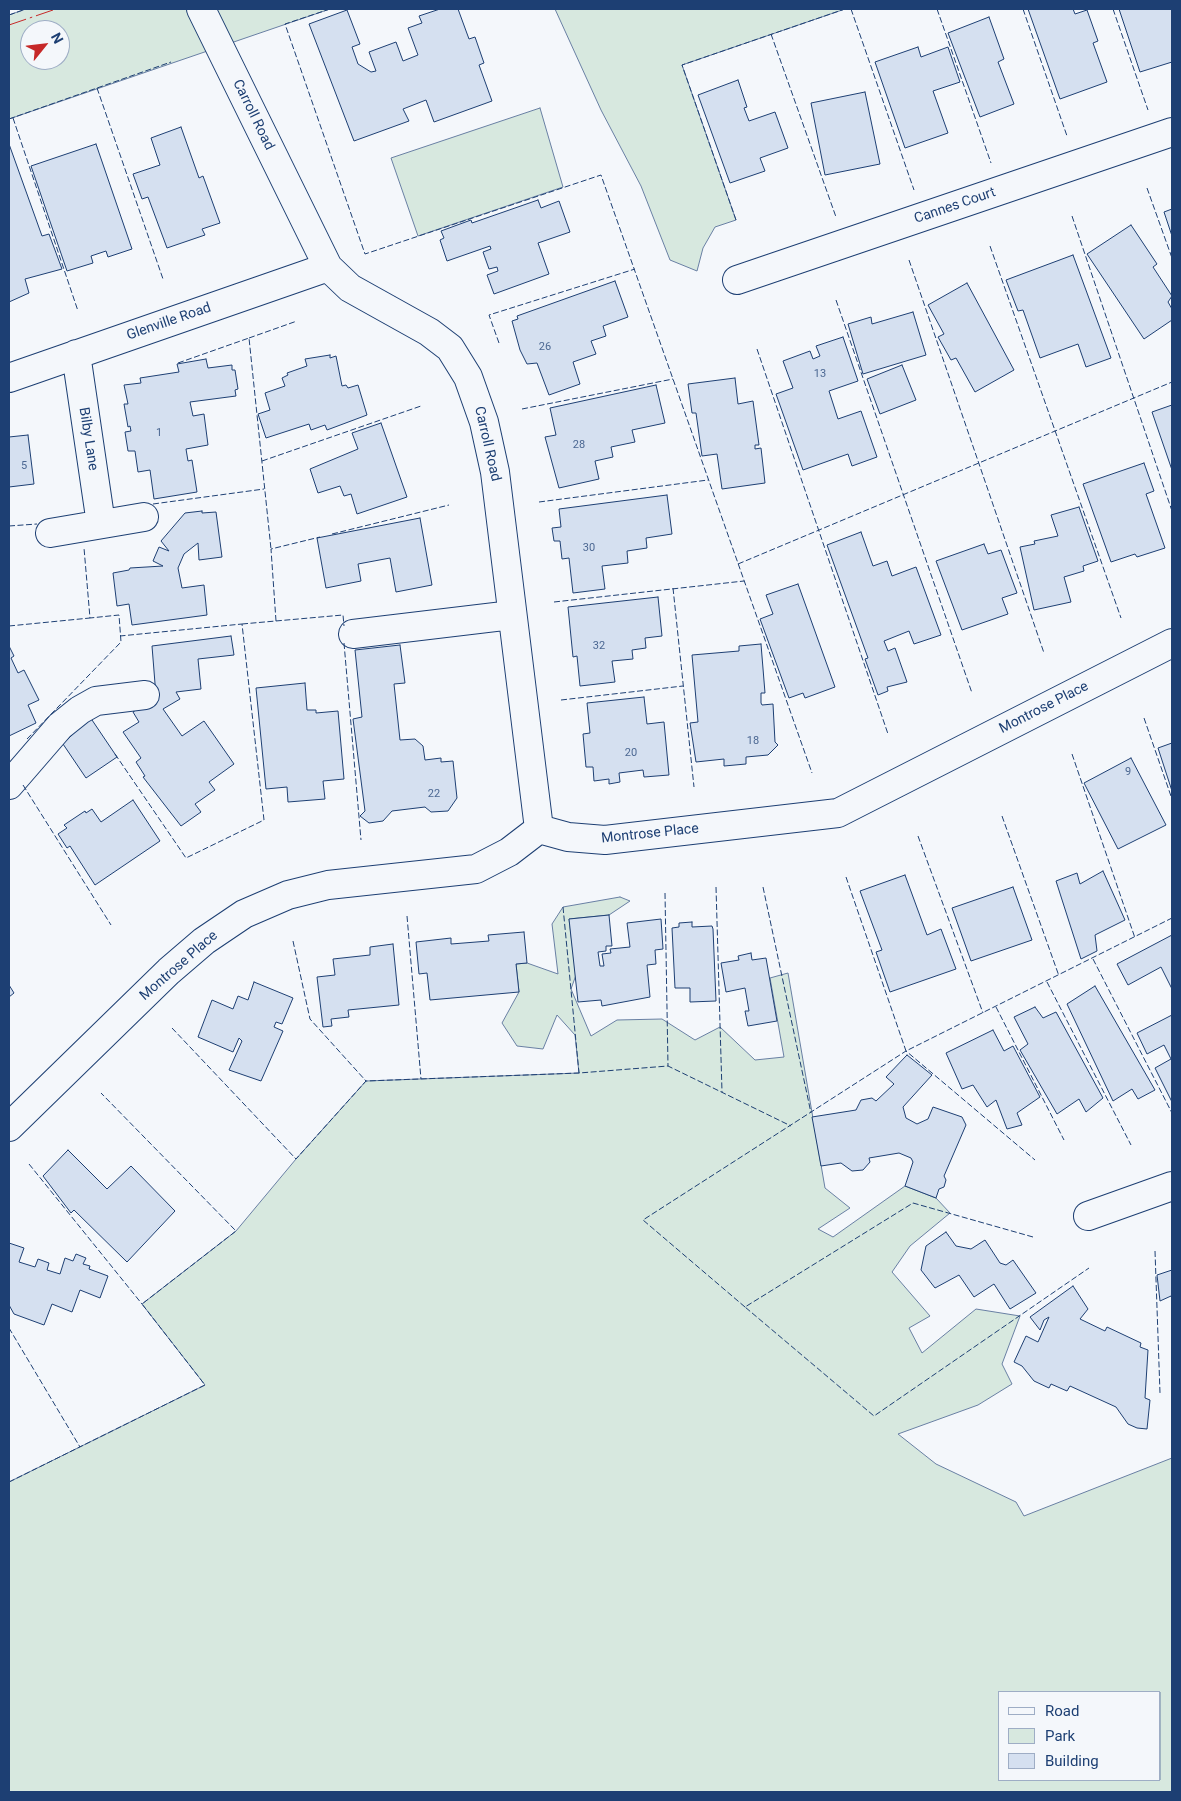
<!DOCTYPE html>
<style>
body{margin:0}
#map{position:relative;width:1181px;height:1801px;overflow:hidden;background:#f4f7fb;font-family:Roboto,sans-serif}
canvas{display:block}
.frame{position:absolute;inset:0;border:10px solid #1d3f73;pointer-events:none}
.legend{position:absolute;left:998px;top:1691px;width:162px;height:90px;box-sizing:border-box;background:#f4f7fb;border:1px solid #9eadc5;margin:0;padding:6px 9px;list-style:none;font-size:15px;color:#1d3f73}
.legend li{display:flex;align-items:center;gap:10px;height:25px}
.legend b{width:25px;border:1px solid #9eadc5}
.north{position:absolute;left:20px;top:20px;width:50px;height:50px;box-sizing:border-box;background:#f4f7fb;border:1px solid #9eadc5;border-radius:50%;rotate:61deg;font-size:14px;font-weight:700;line-height:20px;text-align:center;color:#1d3f73}
.north::after{content:'';display:block;margin:auto;width:18px;height:22px;background:#c62828;clip-path:polygon(50% 0,100% 100%,50% 72%,0 100%)}
</style>
<div id="map">
<canvas width="1181" height="1801"></canvas>
<div class="frame"></div>
<ul class="legend">
<li><b style="height:6px;background:#f4f7fb"></b>Road</li>
<li><b style="height:14px;background:#d7e8df"></b>Park</li>
<li><b style="height:14px;background:#d5e0f0"></b>Building</li>
</ul>
<div class="north">N</div>
</div>
<script>
const g = document.querySelector('canvas').getContext('2d');
g.lineJoin = 'round';
function fillPath(path, color) {
  g.fillStyle = color;
  g.fill(path, 'evenodd');
}
function toPath(rows) {
  const path = new Path2D();
  for (const r of rows) {
    path.moveTo(r[0], r[1]);
    for (let i = 2; i < r.length; i += 2) path.lineTo(r[i], r[i + 1]);
  }
  return path;
}
function stroke(path, color, width, dash) {
  g.strokeStyle = color;
  g.lineWidth = width;
  g.lineCap = dash ? 'butt' : 'round';
  g.setLineDash(dash || []);
  g.stroke(path);
}
function drawText(font, color, halo, rows, align = 'center') {
  g.font = font + ' Roboto,sans-serif';
  g.lineWidth = 4;
  g.setLineDash([]);
  g.textBaseline = 'middle';
  g.strokeStyle = halo;
  g.fillStyle = color;
  for (const [text, x, y, turn = 0] of rows) {
    g.save();
    g.translate(x, y);
    g.rotate((+turn || 0) * Math.PI / 180);
    g.textAlign = isNaN(turn) ? turn : align;
    if (halo) g.strokeText(text, 0, 0);
    g.fillText(text, 0, 0);
    g.restore();
  }
}
const green = toPath([
 [26,9,330,9,9,119,9,15,26,9],
 [30,30,60,30,60,60,30,60,30,30],
 [555,9,845,9,682,65,736,220,715,227,703,248,697,271,670,260,641,186,601,110,555,9],
 [540,108,563,187,418,236,391,158,540,108],
 [620,897,630,901,609,915,569,919,576,975,571,989,591,1036,617,1020,662,1019,695,1040,720,1027,755,1060,784,1057,770,978,788,973,825,1188,850,1208,818,1229,833,1237,905,1186,936,1198,950,1213,910,1246,892,1272,930,1316,909,1328,922,1353,976,1309,1020,1316,1002,1364,1012,1384,978,1405,898,1434,936,1464,1016,1502,1024,1516,1172,1458,1172,1792,9,1792,9,1482,205,1385,142,1304,236,1231,296,1159,366,1081,579,1073,575,1035,557,1015,543,1049,517,1046,502,1023,519,992,516,964,527,963,558,974,552,924,563,907,620,897],
 [1000,1692,1160,1692,1160,1780,1000,1780,1000,1692]
]);
const building = toPath([
 [440,9,458,9,469,39,475,37,484,63,479,65,492,101,434,122,426,100,403,109,409,121,354,141,309,24,347,10,360,44,352,47,358,64,371,72,376,71,369,52,396,42,403,61,418,55,408,28,422,23,419,16,440,9],
 [1028,9,1073,9,1075,14,1087,10,1098,41,1093,43,1107,82,1060,99,1028,9],
 [1119,9,1172,9,1172,62,1140,72,1119,9],
 [989,17,1004,59,998,62,1014,104,980,117,948,33,989,17],
 [918,47,921,57,948,47,960,82,933,91,948,133,905,148,875,62,918,47],
 [738,80,747,107,744,108,749,121,775,112,788,148,760,158,765,171,730,183,698,95,738,80],
 [865,92,880,164,825,175,811,103,865,92],
 [181,127,199,178,203,176,220,223,202,229,205,235,167,248,148,197,142,199,133,174,160,165,151,138,181,127],
 [9,144,42,236,49,234,62,269,25,279,29,293,9,302,9,144],
 [96,144,132,249,108,257,106,251,91,256,93,263,67,271,31,166,96,144],
 [538,200,541,208,559,201,570,232,538,243,549,274,494,294,487,275,498,271,497,267,489,269,483,252,491,249,490,246,447,261,440,240,444,238,441,231,471,220,472,223,538,200],
 [1172,209,1172,236,1164,212,1172,209],
 [1131,225,1157,264,1153,267,1172,296,1168,302,1172,309,1172,320,1144,339,1087,254,1131,225],
 [1073,255,1111,358,1086,367,1078,344,1040,358,1023,310,1018,311,1006,280,1073,255],
 [615,281,628,317,603,326,606,336,591,341,596,354,573,362,580,384,549,395,537,363,527,364,520,350,512,321,518,319,517,316,615,281],
 [967,283,1014,370,975,392,956,358,951,360,938,337,944,334,928,305,967,283],
 [913,312,926,355,863,374,848,324,871,317,872,324,913,312],
 [843,337,858,381,829,391,838,419,861,411,877,457,852,466,848,454,803,470,776,394,793,388,783,361,810,351,813,359,820,356,816,346,843,337],
 [330,355,330,358,336,356,342,386,346,385,348,388,358,385,367,415,327,430,325,425,311,430,309,424,266,438,258,414,270,410,265,393,285,386,282,378,288,375,287,373,307,366,305,359,330,355],
 [206,359,208,368,232,365,232,370,235,370,238,389,235,390,236,396,190,402,193,416,204,414,208,445,186,449,188,461,192,460,197,492,154,499,150,470,138,472,135,451,128,451,125,432,131,431,130,426,128,427,124,404,128,404,124,385,141,383,140,378,179,372,177,364,206,359],
 [902,365,916,400,880,414,867,379,902,365],
 [735,378,738,404,753,401,759,445,755,445,755,449,761,448,765,483,722,489,717,454,702,456,696,413,692,413,688,384,735,378],
 [656,385,665,423,632,430,635,442,611,447,613,457,595,461,599,479,559,488,545,437,556,435,550,408,656,385],
 [1172,405,1172,470,1152,412,1172,405],
 [381,423,407,497,357,514,351,494,344,496,340,486,318,493,310,469,358,449,352,433,381,423],
 [28,435,34,484,9,487,9,437,28,435],
 [1144,463,1154,491,1146,494,1165,548,1137,557,1135,554,1111,562,1083,484,1144,463],
 [667,495,672,534,646,538,647,548,627,551,628,563,602,566,605,589,573,593,569,558,562,559,560,541,554,541,552,528,561,527,559,509,667,495],
 [1079,507,1098,561,1083,566,1084,571,1064,577,1071,602,1034,610,1020,547,1035,544,1034,541,1058,536,1051,515,1079,507],
 [202,511,202,513,216,512,222,557,199,560,198,543,184,554,178,568,182,588,204,585,207,615,132,625,129,604,117,606,113,573,129,570,130,568,163,566,153,561,159,547,169,551,161,541,185,513,202,511],
 [420,518,432,585,396,592,390,558,358,564,361,581,326,588,317,538,420,518],
 [861,532,873,566,887,561,892,576,916,567,941,635,914,644,909,631,884,641,888,651,895,648,907,682,887,687,888,691,878,695,865,659,868,658,827,545,861,532],
 [984,544,988,554,1001,550,1017,593,1002,598,1008,614,962,630,936,561,984,544],
 [798,584,835,687,805,698,803,693,789,698,760,619,773,614,766,595,798,584],
 [658,597,662,636,645,638,646,648,632,650,633,659,612,661,615,682,580,686,577,656,573,657,568,607,658,597],
 [231,636,234,655,198,659,201,689,176,692,180,699,163,709,182,736,204,721,234,764,209,782,215,790,195,804,201,812,181,826,143,777,145,776,136,762,141,758,123,732,139,722,133,712,156,696,152,646,231,636],
 [761,644,765,693,761,693,761,703,762,705,773,704,775,742,778,745,768,755,746,757,746,764,724,766,724,759,696,762,690,723,698,722,692,655,739,651,739,646,761,644],
 [400,645,405,683,394,684,400,740,415,739,423,746,425,760,441,758,441,762,453,761,457,798,448,811,431,812,425,807,392,811,383,821,369,823,360,816,365,811,353,719,362,717,355,650,400,645],
 [9,646,14,656,11,658,18,673,24,670,39,700,28,705,36,723,9,736,9,646],
 [305,683,307,710,316,710,316,713,338,711,344,779,323,781,325,799,288,802,287,787,266,789,256,688,305,683],
 [644,697,647,724,664,722,669,775,644,777,643,770,619,773,620,782,609,784,609,779,594,781,593,767,586,767,583,734,590,733,587,703,644,697],
 [90,717,117,757,86,778,63,744,90,717],
 [1172,743,1172,791,1158,748,1172,743],
 [1131,758,1166,825,1118,849,1084,783,1131,758],
 [133,800,160,841,95,885,70,846,67,848,58,834,67,828,64,825,85,811,86,813,92,809,101,822,133,800],
 [1103,871,1125,920,1095,935,1097,951,1081,959,1056,881,1077,873,1080,884,1103,871],
 [905,875,927,935,941,929,956,969,890,992,876,952,882,950,860,891,905,875],
 [1013,887,1032,940,971,961,952,908,1013,887],
 [609,915,612,946,606,946,606,951,598,952,600,966,604,966,602,954,611,953,610,949,630,947,627,923,661,919,663,949,655,950,656,964,647,965,650,997,602,1006,601,1000,578,1002,569,919,609,915],
 [692,922,692,927,712,926,713,929,716,1001,690,1002,690,988,675,988,672,928,679,927,679,923,692,922],
 [524,932,527,963,516,964,519,992,430,1000,427,973,419,974,416,942,451,938,451,944,489,941,488,935,524,932],
 [1172,935,1172,989,1161,967,1128,985,1117,964,1172,935],
 [393,944,399,1005,348,1010,349,1017,331,1019,332,1026,323,1027,317,977,335,975,333,959,370,955,370,947,393,944],
 [751,953,752,960,766,958,777,1021,748,1026,745,1011,749,1011,745,988,726,992,721,963,739,960,738,956,751,953],
 [254,982,293,998,282,1024,276,1022,274,1027,283,1031,261,1081,229,1070,242,1041,239,1038,233,1052,198,1037,212,1000,233,1009,238,996,248,1000,254,982],
 [9,985,14,993,9,997,9,985],
 [1095,986,1155,1090,1138,1099,1132,1089,1113,1101,1067,1004,1095,986],
 [1035,1007,1043,1018,1056,1012,1103,1098,1086,1112,1079,1099,1057,1114,1020,1050,1028,1044,1014,1017,1035,1007],
 [1172,1015,1172,1102,1155,1068,1171,1059,1164,1045,1147,1054,1137,1033,1172,1015],
 [993,1030,1004,1051,1013,1046,1040,1097,1017,1113,1022,1125,1007,1129,996,1100,987,1107,973,1085,962,1089,946,1053,993,1030],
 [907,1055,932,1075,903,1107,906,1118,917,1124,928,1119,933,1107,962,1117,966,1125,944,1176,946,1180,944,1187,939,1189,936,1198,905,1186,913,1162,911,1158,899,1153,869,1158,870,1162,863,1170,852,1171,841,1163,821,1166,812,1117,856,1110,861,1100,872,1098,876,1101,894,1084,886,1077,907,1055],
 [68,1150,107,1189,131,1166,175,1211,127,1262,74,1210,71,1213,43,1176,68,1150],
 [946,1232,956,1246,971,1249,985,1240,1000,1263,1006,1265,1013,1260,1036,1293,1010,1309,994,1284,974,1297,959,1275,935,1288,921,1270,926,1246,946,1232],
 [9,1243,24,1248,19,1262,35,1267,38,1259,49,1263,47,1270,60,1274,65,1258,73,1261,76,1254,86,1258,83,1264,90,1266,89,1269,108,1276,100,1298,80,1290,72,1312,52,1304,44,1325,14,1314,9,1305,9,1243],
 [1172,1270,1172,1299,1171,1296,1160,1301,1157,1275,1172,1270],
 [1073,1286,1088,1309,1080,1319,1105,1331,1107,1327,1141,1343,1140,1347,1148,1350,1145,1398,1150,1400,1147,1429,1137,1428,1128,1424,1116,1407,1070,1386,1067,1391,1051,1384,1049,1388,1034,1381,1022,1366,1014,1362,1026,1336,1038,1342,1049,1317,1044,1320,1040,1330,1030,1317,1073,1286]
]);
const minor = toPath([
 [201,9,328,267,350,288,429,332,450,348,468,377,484,422,495,472,539,829],
 [737,280,1172,132],
 [76,354,101,524],
 [9,378,328,267],
 [50,533,144,517],
 [353,634,512,615],
 [9,785,60,726,80,710,96,701,145,695],
 [9,1127,169,971,204,941,244,914,288,895,328,885,476,869,509,852,539,829,568,837,605,840,838,813,1172,643],
 [1088,1216,1172,1186]
]);
const fence = toPath([
 [330,9,285,24,365,254,601,175,812,773],
 [851,9,914,190],
 [937,9,991,163],
 [1023,9,1067,136],
 [1113,9,1148,110],
 [9,15,26,9],
 [771,34,836,217],
 [97,88,163,279],
 [13,118,78,311],
 [9,119,171,62],
 [1147,188,1172,258],
 [1072,216,1172,511],
 [736,220,682,65,845,9],
 [990,246,1121,618],
 [909,260,1044,653],
 [836,300,972,693],
 [249,338,297,321],
 [499,343,489,315,635,269],
 [757,349,888,734],
 [178,363,249,338,271,549],
 [522,409,673,379],
 [262,461,421,406],
 [539,502,708,480],
 [153,504,264,489],
 [9,526,37,524],
 [332,534,449,505],
 [738,564,1172,382],
 [673,588,694,787],
 [554,602,744,581],
 [276,621,271,549,320,537],
 [242,624,343,615,344,626],
 [9,626,90,618,84,548],
 [344,643,361,840],
 [561,700,683,686],
 [1144,718,1172,799],
 [27,739,121,642,119,615,90,618],
 [115,754,186,858,264,820,242,624,120,636],
 [1072,754,1135,938],
 [23,785,111,925],
 [1002,816,1059,976],
 [918,836,983,1013],
 [846,877,906,1051,1172,918],
 [716,887,722,1092],
 [763,887,811,1113],
 [665,893,668,1066],
 [563,907,579,1073],
 [407,916,421,1079],
 [293,941,310,1019,366,1081],
 [1093,959,1172,1113],
 [1047,982,1131,1145],
 [996,1007,1064,1140],
 [172,1028,296,1159,366,1081,579,1073,668,1066,791,1126],
 [29,1164,142,1304],
 [1033,1237,913,1203,745,1307,874,1416,1089,1268],
 [1155,1251,1160,1393],
 [745,1307,643,1220,906,1051,1035,1160],
 [9,1328,80,1447],
 [9,1482,205,1385,142,1304,236,1231,101,1093]
]);
const power = toPath([
 [9,25,56,9]
]);
const numberNames = [
 ["26",545,347],
 ["13",820,374],
 ["1",159,433],
 ["28",579,445],
 ["5",24,466],
 ["30",589,548],
 ["32",599,646],
 ["18",753,741],
 ["20",631,753],
 ["9",1128,772],
 ["22",434,794]
];
const streetNames = [
 ["Carroll Road",253,115,64],
 ["Cannes Court",955,206,-19],
 ["Glenville Road",169,322,-19],
 ["Bilby Lane",88,439,81],
 ["Carroll Road",487,444,77],
 ["Montrose Place",1044,708,-27],
 ["Montrose Place",650,834,-6],
 ["Montrose Place",179,966,-41]
];
fillPath(green, '#d7e8df');
stroke(green, '#687fa3', 1);
fillPath(building, '#d5e0f0');
stroke(building, '#1d3f73', 1);
stroke(minor, '#1d3f73', 30);
stroke(minor, '#f4f7fb', 28);
stroke(fence, '#1d3f73', 1, [6, 2.5]);
stroke(power, '#c62828', 1, [18, 4, 2.5, 4]);
drawText('11px', '#4b6792', null, numberNames);
drawText('14px', '#1d3f73', '#f4f7fb', streetNames);
</script>
